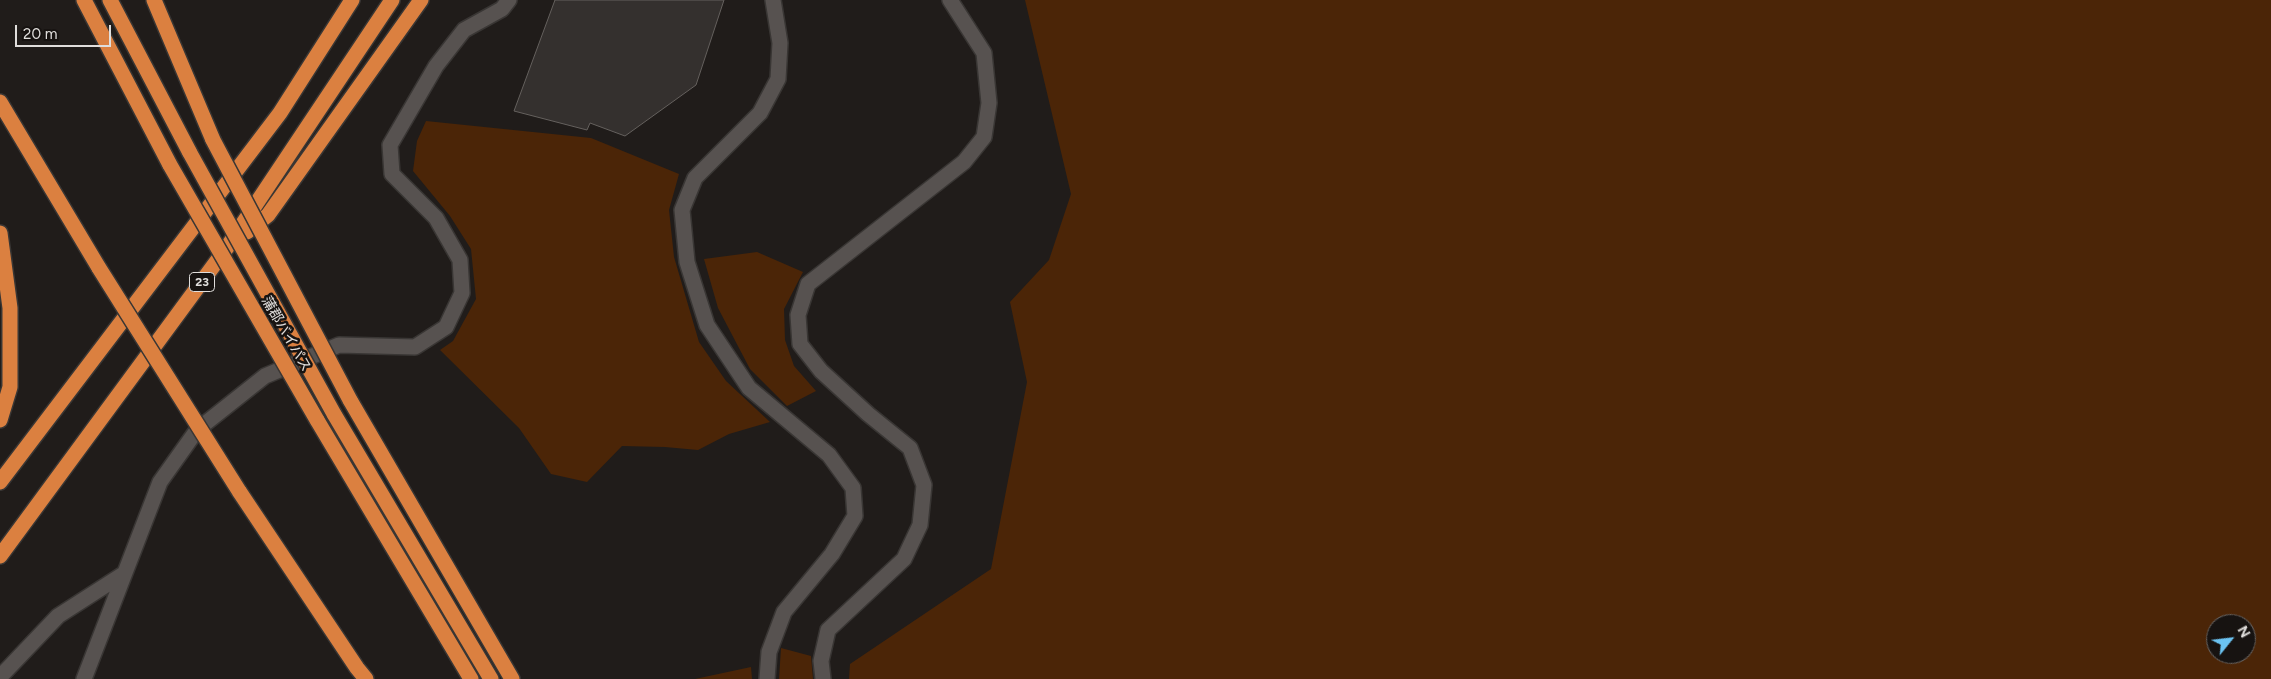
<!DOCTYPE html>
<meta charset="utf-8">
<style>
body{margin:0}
#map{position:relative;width:2271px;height:679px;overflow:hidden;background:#201c1a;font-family:Figtree,sans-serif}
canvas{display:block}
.north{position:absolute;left:2206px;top:614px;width:50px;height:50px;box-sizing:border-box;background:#171311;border:1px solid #676462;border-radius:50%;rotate:61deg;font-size:14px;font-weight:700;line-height:20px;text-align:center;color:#e0dedc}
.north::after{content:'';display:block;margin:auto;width:18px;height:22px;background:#6bc3f2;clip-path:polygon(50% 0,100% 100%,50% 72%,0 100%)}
.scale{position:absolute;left:15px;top:25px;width:96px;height:22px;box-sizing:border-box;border:2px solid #e0dedc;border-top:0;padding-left:6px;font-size:15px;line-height:18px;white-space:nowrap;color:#e0dedc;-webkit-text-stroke:4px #171311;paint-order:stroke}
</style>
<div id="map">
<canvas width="2271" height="679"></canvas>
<div class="north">N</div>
<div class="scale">20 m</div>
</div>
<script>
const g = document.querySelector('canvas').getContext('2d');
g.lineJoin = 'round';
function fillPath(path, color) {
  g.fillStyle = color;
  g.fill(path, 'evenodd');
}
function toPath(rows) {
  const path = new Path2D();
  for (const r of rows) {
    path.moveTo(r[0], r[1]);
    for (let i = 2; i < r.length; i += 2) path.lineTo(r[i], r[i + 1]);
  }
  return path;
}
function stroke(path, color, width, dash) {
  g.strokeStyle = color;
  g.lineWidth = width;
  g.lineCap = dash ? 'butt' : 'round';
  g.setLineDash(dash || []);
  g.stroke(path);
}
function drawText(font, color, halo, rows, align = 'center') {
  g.font = font + ' Figtree,"Noto Sans JP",sans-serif';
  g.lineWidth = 5;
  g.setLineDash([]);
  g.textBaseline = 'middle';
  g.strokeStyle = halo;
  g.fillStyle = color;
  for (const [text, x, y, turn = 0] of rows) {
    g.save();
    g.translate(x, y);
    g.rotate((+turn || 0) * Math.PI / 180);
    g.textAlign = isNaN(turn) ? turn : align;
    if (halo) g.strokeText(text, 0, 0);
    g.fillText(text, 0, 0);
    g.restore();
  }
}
const green = toPath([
 [1025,0,2271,0,2271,679,849,679,850,664,991,569,1027,382,1010,302,1049,260,1071,194],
 [2216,624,2246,624,2246,654,2216,654],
 [426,121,591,138,679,174,669,210,674,257,699,342,726,381,770,422,729,434,698,450,665,447,622,446,587,482,551,474,519,428,440,350,453,341,476,299,471,249,450,216,413,171,417,141],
 [757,252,803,272,784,309,785,340,794,366,816,391,787,406,750,369,718,308,704,259],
 [781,648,811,656,813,679,779,679],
 [751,667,752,679,695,679]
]);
const building = toPath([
 [555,0,724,0,696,85,625,136,590,123,587,130,514,111,555,0]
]);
const street = toPath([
 [0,677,58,616,125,573],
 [84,679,160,482,197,430,265,376,339,345,415,347,446,327,462,293,460,260,436,218,392,174,390,145,436,66,464,30,502,9,509,0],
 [767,679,769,652,784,612,832,554,855,516,853,488,829,455,749,388,707,325,687,262,682,210,695,178,760,113,778,79,780,43,773,0],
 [823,679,821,661,828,630,904,559,920,525,924,485,910,448,868,414,821,371,800,344,798,315,808,284,964,162,984,137,989,103,984,53,950,0]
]);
const highway = toPath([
 [84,0,170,165],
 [110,0,190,153],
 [154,0,213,140],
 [0,102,99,268],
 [247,232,268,215,421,0],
 [0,233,10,308,10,387,0,420],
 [350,400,512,679],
 [334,414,491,679],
 [317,420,471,679],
 [0,482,280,113,352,0],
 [239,491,357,668,366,679],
 [0,556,228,246,392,0]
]);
const highwayBridge = toPath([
 [213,140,350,400],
 [190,153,334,414],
 [170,165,317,420],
 [99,268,239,491]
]);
const shields = [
 [202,282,25]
];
const shieldNames = [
 ["23",202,282]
];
const streetNames = [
 ["蒲郡バイパス",286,334,60]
];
fillPath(green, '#4b2507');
fillPath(building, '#34302e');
stroke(building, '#65615e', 1);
stroke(street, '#393634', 18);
stroke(highway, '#393634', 18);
stroke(street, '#575250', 15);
stroke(highway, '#db8040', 15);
stroke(highwayBridge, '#393634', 18, []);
stroke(highwayBridge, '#db8040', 15);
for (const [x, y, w] of shields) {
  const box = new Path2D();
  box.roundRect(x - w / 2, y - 9.5, w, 19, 4);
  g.fillStyle = '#171311';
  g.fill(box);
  stroke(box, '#e0dedc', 1);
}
drawText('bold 12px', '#e0dedc', null, shieldNames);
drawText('14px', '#e0dedc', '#171311', streetNames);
</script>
